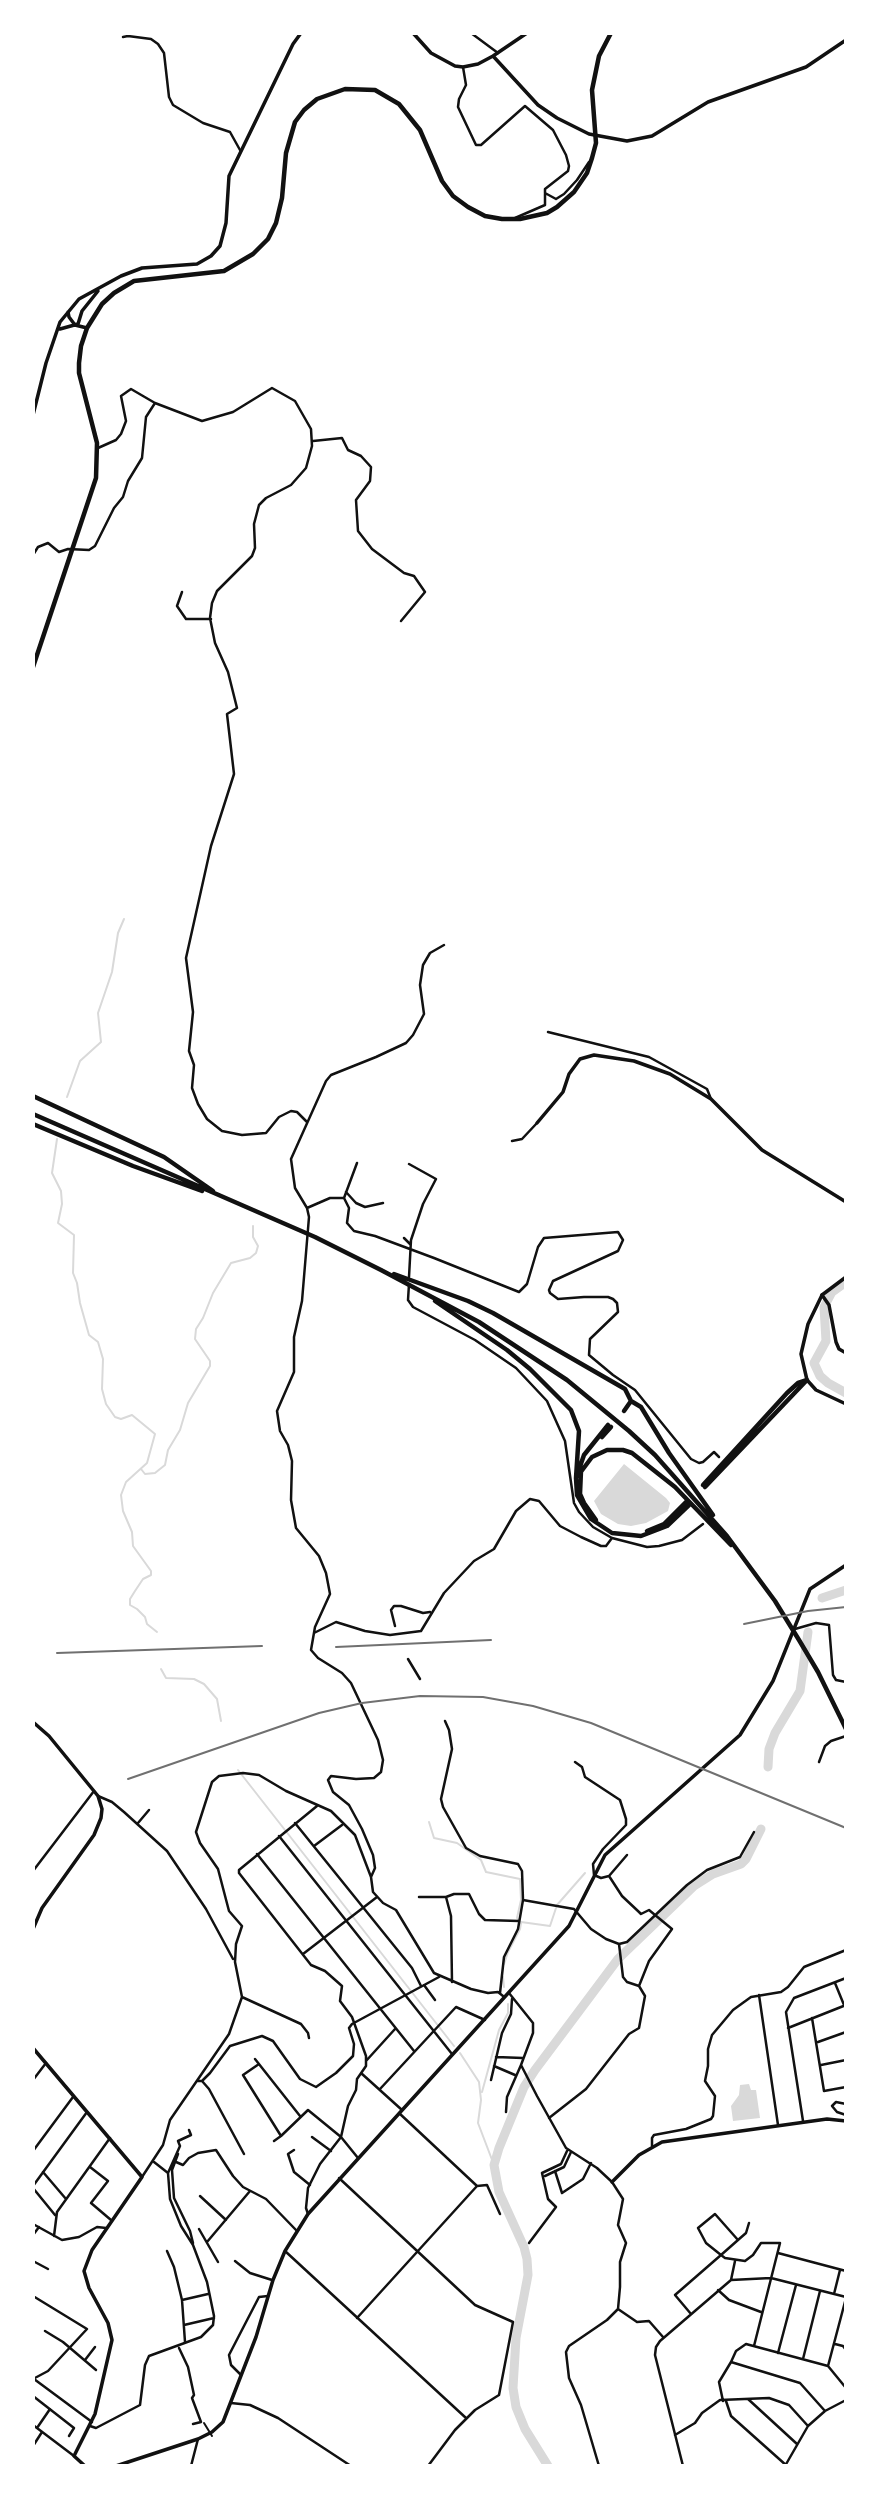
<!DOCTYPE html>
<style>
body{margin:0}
#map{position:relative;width:879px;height:2499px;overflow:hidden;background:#fff;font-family:Raleway,sans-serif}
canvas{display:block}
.frame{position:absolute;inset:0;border:35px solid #fff;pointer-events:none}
</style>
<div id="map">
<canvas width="879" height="2499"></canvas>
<div class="frame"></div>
</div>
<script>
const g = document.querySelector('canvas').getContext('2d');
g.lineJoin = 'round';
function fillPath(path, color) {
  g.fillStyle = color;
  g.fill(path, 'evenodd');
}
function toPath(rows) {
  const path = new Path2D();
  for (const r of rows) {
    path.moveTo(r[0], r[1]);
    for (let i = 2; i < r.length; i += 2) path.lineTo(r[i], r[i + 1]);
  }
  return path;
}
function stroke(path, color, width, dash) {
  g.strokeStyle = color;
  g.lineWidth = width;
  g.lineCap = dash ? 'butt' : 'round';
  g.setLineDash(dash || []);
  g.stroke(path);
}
const water = toPath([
 [624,1464,666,1498,670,1503,668,1511,646,1523,631,1526,618,1524,601,1514,594,1501],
 [749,2084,751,2090,756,2090,760,2118,733,2121,731,2106,739,2095,740,2085]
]);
const stream = toPath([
 [67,1097,80,1061,101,1042,98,1013,112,972,118,933,124,919],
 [57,1139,52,1173,61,1191,62,1204,58,1223,74,1235,73,1273,77,1283,80,1303,89,1335,98,1342,103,1359,102,1389,106,1404,115,1417,121,1419,132,1415,155,1434,147,1463,126,1482,121,1495,123,1511,132,1532,133,1546,151,1571,151,1575,143,1579,135,1591,130,1599,130,1605,137,1609,145,1617,147,1624,157,1632],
 [141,1469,145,1474,155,1473,165,1465,168,1450,180,1430,188,1403,210,1366,210,1361,195,1339,196,1329,203,1318,213,1293,231,1263,250,1258,256,1253,258,1246,253,1237,253,1226],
 [161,1669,166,1678,194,1679,204,1684,217,1699,221,1721],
 [238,1770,454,2046],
 [429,1822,434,1838,457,1843,481,1860,486,1872,520,1879,521,1900,517,1918,521,1923,520,1929,508,1952,504,1964],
 [557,1905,585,1873],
 [521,1922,550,1926,556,1908],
 [503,1977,504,1987],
 [460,2053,479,2082,481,2100,478,2123,494,2165],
 [482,2092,499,2030,508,2013,508,2004]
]);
const river = toPath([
 [846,1282,832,1292,824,1307,826,1341,814,1363,820,1376,828,1383,846,1393],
 [822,1598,846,1590],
 [768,1767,769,1749,775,1733,800,1691,808,1632],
 [548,2466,525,2429,516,2407,513,2388,516,2338,528,2275,527,2259,524,2247,499,2192,494,2165,499,2148,524,2087,535,2070,618,1959,694,1886,713,1874,741,1864,746,1859,761,1829]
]);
const pedestrian = toPath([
 [204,2423,212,2436]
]);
const minor = toPath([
 [471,33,498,53],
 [123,37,128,36,151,39,158,44,164,53,169,97,173,105,203,123,230,132,240,150],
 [463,67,466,85,459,99,458,107,476,145,481,145,525,106,553,130,566,155,569,166,568,171,545,189,545,205,515,218],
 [545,193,556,199,564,194,577,180,589,162],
 [313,441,342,438,348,450,361,456,371,467,370,481,356,500,358,531,372,549,404,573,414,576,425,592,401,621],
 [98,448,116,440,121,434,126,421,121,396,131,389,155,403,202,421,233,412,272,388,295,401,311,429,312,446,306,468,291,485,266,498,259,505,254,524,255,548,252,556,217,591,212,603,210,618,215,643,228,672,237,708,227,714,234,774,211,846,186,958,193,1012,189,1051,194,1065,192,1088,198,1104,207,1119,222,1131,242,1135,266,1133,279,1117,291,1111,297,1112,307,1122],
 [33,555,38,547,48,543,59,552,68,549,89,550,95,546,114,508,123,497,128,481,142,458,146,417,155,403],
 [33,573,33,587],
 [182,592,177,606,186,619,211,619],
 [548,1032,649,1057,707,1089,711,1099],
 [512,1141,522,1139,537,1123],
 [409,1164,436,1179,423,1204,411,1240,409,1277],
 [346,1192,356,1203,365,1207,383,1203],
 [344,1198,357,1163],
 [307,1208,330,1198,344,1198,349,1208,347,1223,354,1231,375,1236,434,1258,519,1292,527,1284,538,1247,544,1238,618,1232,623,1240,618,1251,553,1281,549,1290,550,1293,558,1299,584,1297,608,1297,613,1299,617,1303,618,1312,590,1339,589,1355,613,1375,635,1390,691,1459,699,1463,703,1462,714,1452,719,1457],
 [404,1238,410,1244],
 [409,1284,408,1300,413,1307,475,1340,516,1368,547,1401,565,1441,574,1503,579,1512,593,1527,612,1538,647,1547,659,1546,682,1540,703,1524],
 [395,1626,391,1610,394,1606,401,1606,423,1613,430,1612],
 [795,1629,816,1623,829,1625,833,1675,836,1680,846,1682],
 [314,1633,336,1622,365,1631,390,1635,421,1631,444,1593,474,1561,494,1549,516,1511,530,1499,539,1501,560,1526,581,1537,601,1546,606,1546,612,1538],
 [408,1659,420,1679],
 [445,1721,449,1730,452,1749,441,1799,443,1807,466,1848,480,1856,518,1864,522,1871,523,1900,518,1929,504,1957,500,1993],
 [575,1762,582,1767,585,1777,620,1800,626,1819,626,1825,603,1849,593,1864,594,1875,601,1878,609,1876,627,1855],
 [819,1762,825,1746,831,1741,846,1736],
 [98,1796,112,1802,124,1812,167,1851,206,1909,233,1959],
 [138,1823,149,1810],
 [295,1823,412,1968,421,1986],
 [279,1836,452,2054],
 [314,1846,342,1825],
 [257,1854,414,2051],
 [33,1871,94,1791],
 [609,1876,622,1896,639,1912,641,1914,649,1910,672,1929,649,1961,639,1986],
 [371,1877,375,1868,373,1855,362,1829,349,1805,333,1792,328,1780,331,1776,356,1779,374,1778,381,1772,383,1760,378,1740,351,1683,342,1673,318,1658,311,1650,315,1627,330,1594,326,1573,319,1556,296,1528,291,1500,292,1461,288,1445,280,1431,277,1411,294,1372,294,1337,302,1301,309,1217,307,1208,295,1188,291,1159,326,1081,331,1075,376,1057,406,1043,413,1035,424,1014,420,985,423,965,430,953,444,945],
 [419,1897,446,1897,451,1916,452,1982],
 [446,1897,454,1894,469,1894,479,1914,485,1920,519,1921],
 [523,1900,574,1909,591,1929,606,1939,619,1944,627,1942,687,1885,707,1870,740,1857,754,1832],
 [303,1954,377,1897],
 [835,1983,844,2005],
 [424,1985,435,2000],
 [509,1993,533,2023,533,2033,521,2065,537,2096,566,2148,597,2168,612,2182,623,2199,618,2225,626,2243,620,2262,620,2287,618,2309,637,2322,649,2321,663,2337],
 [759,1995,778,2125],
 [242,1997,301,2024,308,2033,309,2038],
 [812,2018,824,2091,846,2087],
 [788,2028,846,2005],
 [818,2042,846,2032],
 [496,2057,523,2058],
 [255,2059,300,2116],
 [366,2061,395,2029],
 [259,2064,243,2075,281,2136,308,2110,341,2137,358,2158],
 [821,2065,846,2060],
 [494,2066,515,2075],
 [361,2073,402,2110],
 [33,2080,46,2063],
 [491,2080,502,2033,511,2014,512,1999],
 [197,2081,202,2081,210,2073,230,2046,262,2036,273,2041,300,2079,316,2087,336,2073,353,2056,354,2044,349,2028,352,2024,439,1977],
 [202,2081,209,2089,244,2154],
 [380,2089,456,2007,485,2020],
 [846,2104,836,2102,832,2106,837,2112,846,2115],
 [506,2112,507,2097,521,2065],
 [399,2113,477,2186,487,2185,500,2214],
 [549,2118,586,2089,629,2034,639,2028,645,1996,639,1986,627,1982,623,1977,619,1944],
 [803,2121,786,2012,794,1998,846,1978],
 [312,2137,331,2151],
 [274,2141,281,2136],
 [652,2146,652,2138,654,2135,686,2129,711,2119,713,2116,715,2096,705,2081,708,2066,708,2049,712,2035,733,2010,751,1997,781,1992,788,1987,804,1967,846,1950],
 [294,2150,288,2154,294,2172,310,2185],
 [33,2151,73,2097],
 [178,2154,172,2170,174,2198,190,2231,193,2243],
 [154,2162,168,2173],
 [176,2162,183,2165,189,2158,198,2153,216,2150,233,2176,243,2187,266,2199,296,2230],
 [90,2167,108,2181,91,2203,111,2220],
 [555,2171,562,2193,583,2179,591,2163],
 [43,2172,66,2199],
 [545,2176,564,2167,571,2152],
 [142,2177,163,2145,170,2120,229,2034,242,1997,235,1962,236,1944,242,1926,229,1911,218,1869,200,1843,196,1832,212,1782,219,1776,243,1773,259,1775,286,1791,331,1811,355,1835,371,1877,373,1892,383,1903,396,1910,434,1973,471,1989,488,1993,498,1992,503,1996],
 [339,2178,475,2305,513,2322,499,2395,475,2410,455,2430,428,2466],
 [33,2186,87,2112],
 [33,2188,55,2215],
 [200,2196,226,2220],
 [308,2214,306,2208,308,2188,320,2164,341,2137,348,2106,356,2090,357,2079,366,2066,366,2056,352,2017,340,2001,342,1986,325,1971,311,1965,239,1873,239,1870,317,1806],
 [33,2224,62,2240,79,2237,97,2227,106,2228],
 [199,2229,218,2262],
 [33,2235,39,2227],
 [54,2236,57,2212,110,2138],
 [738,2240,746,2233,749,2223],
 [207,2242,250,2191],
 [529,2243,556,2207,548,2199,542,2173,561,2164,567,2151],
 [167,2251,174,2267,182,2300,185,2342],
 [285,2251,466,2418],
 [778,2253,846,2271],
 [33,2261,48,2269],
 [235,2261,250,2273,272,2280],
 [731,2280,735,2261],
 [718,2290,729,2300,761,2312],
 [834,2294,840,2270],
 [33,2296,87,2329,48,2371,33,2379],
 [182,2300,208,2294],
 [691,2314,675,2295,721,2255,706,2243,698,2228,715,2214,738,2240,721,2255,725,2258,745,2261,753,2255,761,2243,780,2243,754,2346],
 [357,2318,477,2186],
 [184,2325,214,2318],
 [45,2331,63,2342,96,2370],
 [835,2344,843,2346,846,2350],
 [179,2348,188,2367,194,2395,192,2398,201,2422,193,2424],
 [778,2353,796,2285],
 [803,2359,820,2291],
 [85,2360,95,2347],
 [828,2366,846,2298],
 [241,2375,231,2365,229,2355,259,2297,268,2296],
 [34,2379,92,2422],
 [33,2396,74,2428,69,2436],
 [748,2399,797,2444],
 [723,2401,719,2382,731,2362],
 [726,2401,731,2416,787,2466],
 [231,2403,250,2405,278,2418,351,2466],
 [825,2411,800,2383,731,2362,736,2351,746,2344,828,2366,846,2388],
 [33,2425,74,2456],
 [90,2426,96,2428,140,2405,145,2365,149,2356,201,2337,213,2325,214,2316,207,2282,193,2245,181,2226,170,2199,168,2173,180,2146,178,2141,191,2135,189,2130],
 [37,2428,50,2409],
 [675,2435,695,2423,702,2413,720,2400,769,2398,789,2405,808,2426],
 [33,2446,42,2432],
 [191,2466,198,2439],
 [599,2466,581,2405,569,2378,566,2352,569,2346,607,2320,618,2309],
 [683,2466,655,2355,656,2347,660,2341,731,2280,771,2278,846,2297],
 [785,2466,808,2426,825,2411,846,2400]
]);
const tertiary = toPath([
 [413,33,431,53,455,66,463,67,478,64,493,56,527,33],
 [493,56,538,105,557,118,589,134,627,141,652,136,708,102,806,67,846,40],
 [68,312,69,317,75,325,87,328],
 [60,329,78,324,82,311,98,291],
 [33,415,46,363,60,322,79,299,121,276,142,268,197,264,211,256,220,246,226,223,229,176,293,44,301,33],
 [537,1123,563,1092,569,1074,580,1059,594,1055,634,1061,670,1074,711,1099,762,1150,846,1202],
 [822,1295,829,1305,836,1342,839,1349,846,1353],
 [33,1722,49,1736,98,1796,102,1809,101,1818,94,1835,42,1908,33,1929],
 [33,2048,142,2177,92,2250,84,2271,89,2288,108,2323,112,2340,95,2414,74,2456,85,2466],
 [612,2182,639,2155,662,2142,827,2119,846,2121]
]);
const secondary = toPath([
 [846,1277,822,1295,808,1324,801,1354,807,1380,816,1390,846,1404],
 [116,2466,198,2439,212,2432,223,2422,256,2337,273,2280,285,2251,308,2214,569,1926,605,1855,740,1735,773,1681,810,1589,846,1565]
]);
const trunk = toPath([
 [33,667,96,478,97,443,79,373,79,363,81,346,87,328,102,304,114,293,134,281,224,271,253,254,268,239,276,223,282,198,286,153,295,122,304,110,317,99,345,89,375,90,399,104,420,130,442,181,453,196,468,207,485,216,502,219,520,219,547,213,557,207,574,192,587,173,592,158,596,143,592,90,599,56,611,33]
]);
const motorway = toPath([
 [33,1096,164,1157,213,1191],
 [33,1114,315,1237,381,1270,479,1322,567,1380,629,1431,655,1455,727,1536,775,1601,799,1640,818,1672,846,1729],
 [33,1124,133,1166,202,1191],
 [394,1274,468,1301,493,1313,625,1389,631,1401,641,1407,669,1453,713,1515],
 [435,1301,507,1350,530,1369,571,1410,579,1431,576,1478],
 [624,1411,631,1401],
 [608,1425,584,1455,576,1478,577,1495,591,1519,612,1533,641,1536,667,1526,689,1505],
 [602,1437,611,1427],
 [581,1471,580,1494,584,1503,596,1520],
 [580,1473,592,1457,607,1450,623,1450,632,1453,675,1487,731,1545],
 [703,1485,787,1393,798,1383,807,1380],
 [705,1487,806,1381],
 [647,1531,664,1524,686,1502]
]);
const rail = toPath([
 [744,1624,808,1611,846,1607],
 [336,1647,491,1640],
 [57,1653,262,1646],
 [128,1779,319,1713,362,1703,420,1696,483,1697,533,1706,591,1723,846,1828]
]);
fillPath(water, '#d9d9d9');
stroke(stream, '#d9d9d9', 2);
stroke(river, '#d9d9d9', 9);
stroke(pedestrian, '#111', 2);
stroke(minor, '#111', 2.5);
stroke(tertiary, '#111', 3.5);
stroke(secondary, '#111', 3.5);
stroke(trunk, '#111', 4.5);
stroke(motorway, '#111', 4.5);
stroke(rail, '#707070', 2);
</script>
